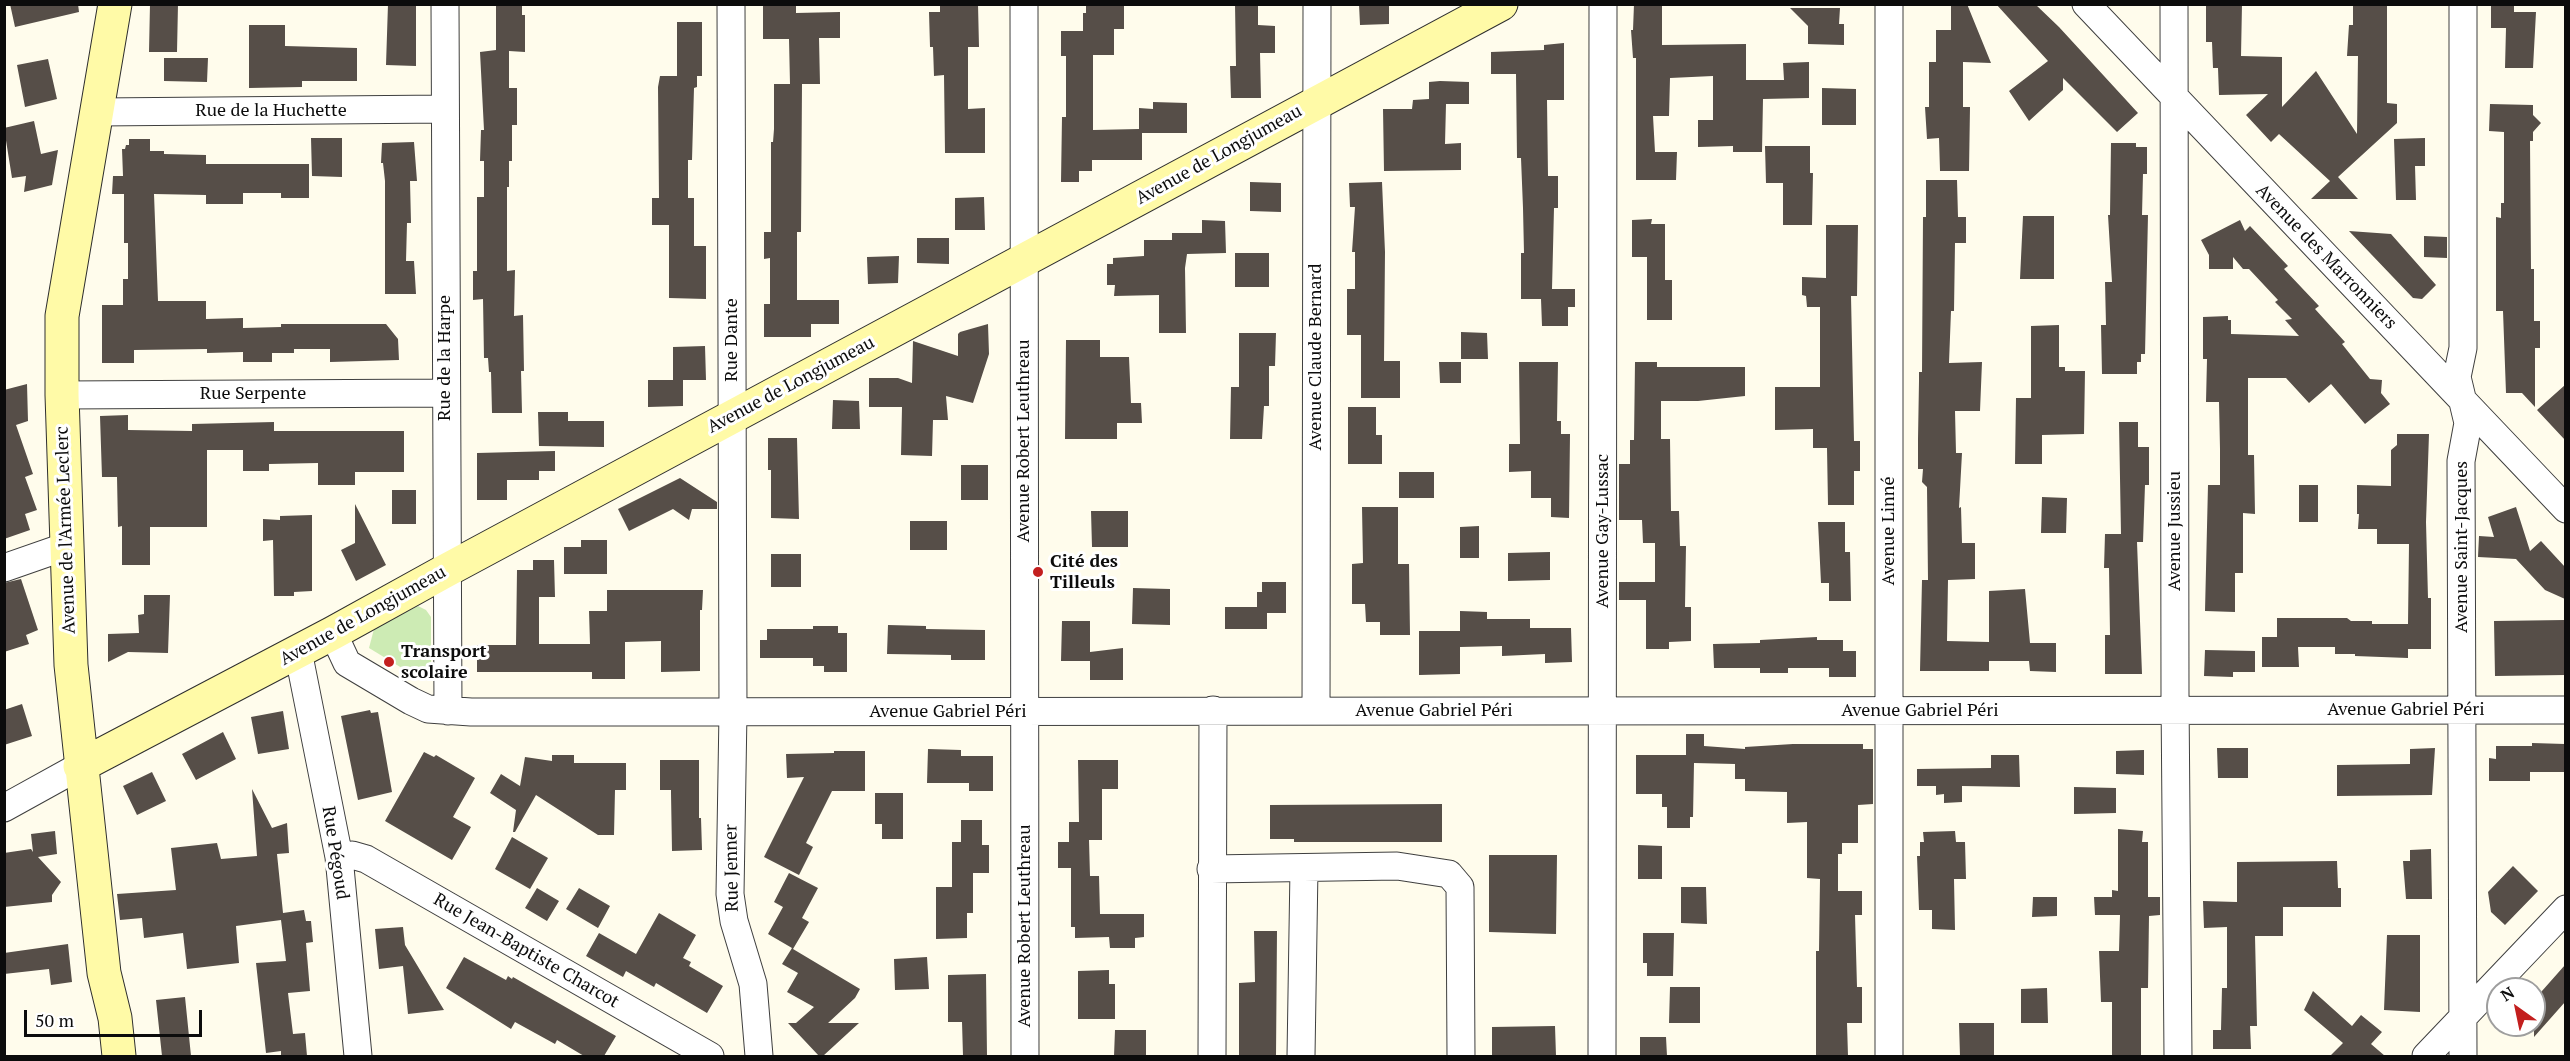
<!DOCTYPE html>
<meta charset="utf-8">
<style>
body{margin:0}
#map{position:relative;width:2570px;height:1061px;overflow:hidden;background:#fffcec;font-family:"PT Serif",serif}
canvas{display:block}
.frame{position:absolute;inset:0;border:6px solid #0c0c0c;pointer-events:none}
.north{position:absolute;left:2486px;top:977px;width:60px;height:60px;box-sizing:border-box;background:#fff;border:2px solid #9e9e9e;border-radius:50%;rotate:327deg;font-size:16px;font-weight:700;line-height:24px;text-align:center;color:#0c0c0c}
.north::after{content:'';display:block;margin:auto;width:21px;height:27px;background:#c31f1e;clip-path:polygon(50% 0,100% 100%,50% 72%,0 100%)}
.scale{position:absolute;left:24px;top:1010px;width:178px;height:27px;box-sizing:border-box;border:3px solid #0c0c0c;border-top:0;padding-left:8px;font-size:18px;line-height:21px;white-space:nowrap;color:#0c0c0c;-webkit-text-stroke:4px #fff;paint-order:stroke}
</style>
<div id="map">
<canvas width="2570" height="1061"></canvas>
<div class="frame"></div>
<div class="north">N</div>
<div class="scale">50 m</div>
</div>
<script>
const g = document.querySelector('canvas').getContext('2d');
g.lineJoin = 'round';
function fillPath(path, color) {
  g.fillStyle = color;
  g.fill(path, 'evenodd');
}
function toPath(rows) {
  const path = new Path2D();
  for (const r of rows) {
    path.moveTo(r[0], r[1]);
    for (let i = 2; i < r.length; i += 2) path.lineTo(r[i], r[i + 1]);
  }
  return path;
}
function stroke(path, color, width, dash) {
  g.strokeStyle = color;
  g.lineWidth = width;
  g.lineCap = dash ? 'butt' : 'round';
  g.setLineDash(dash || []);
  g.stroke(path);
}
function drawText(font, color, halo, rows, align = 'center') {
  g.font = font + ' "PT Serif",serif';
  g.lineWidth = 6;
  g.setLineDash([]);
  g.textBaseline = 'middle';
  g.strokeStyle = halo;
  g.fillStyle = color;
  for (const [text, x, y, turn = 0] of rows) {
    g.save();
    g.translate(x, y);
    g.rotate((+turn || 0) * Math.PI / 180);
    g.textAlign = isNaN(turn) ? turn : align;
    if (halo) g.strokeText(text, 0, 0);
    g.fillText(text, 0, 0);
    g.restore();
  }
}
const green = toPath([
 [418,606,426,610,431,617,431,674,420,679,369,648,374,629]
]);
const building = toPath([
 [10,4,78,4,79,12,15,27],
 [150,4,178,4,177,52,149,52],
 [388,4,416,4,416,66,386,65],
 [496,4,522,4,522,15,525,15,525,52,509,51,509,88,517,88,517,125,512,125,512,161,509,161,509,187,507,187,507,271,515,270,514,316,523,315,524,371,521,371,522,413,492,413,491,372,489,372,488,358,484,358,483,299,473,300,473,271,477,271,477,197,484,197,484,161,480,161,481,130,484,130,480,52,496,50],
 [796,4,796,13,840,12,840,38,819,38,820,84,802,84,801,232,797,232,797,300,839,300,839,324,811,324,811,337,764,337,764,304,770,304,770,258,764,259,764,232,771,232,771,142,773,142,774,129,774,84,790,84,789,39,763,39,763,5],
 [940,4,978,4,979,47,968,47,968,109,985,108,985,153,945,153,944,75,934,76,933,47,930,47,929,12,940,12],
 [1086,4,1124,4,1124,29,1114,29,1114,55,1093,55,1093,130,1139,129,1139,108,1153,109,1153,102,1187,103,1187,133,1142,133,1142,160,1092,160,1092,171,1079,171,1079,182,1061,182,1062,117,1066,117,1066,56,1061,56,1061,31,1083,31,1083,13,1086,13],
 [1235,4,1258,4,1258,25,1275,26,1275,53,1260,53,1261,98,1231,98,1230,66,1236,66],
 [1359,4,1389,4,1389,24,1360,25],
 [1634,4,1662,4,1662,45,1746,44,1746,80,1784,80,1783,63,1809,62,1809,98,1763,99,1762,152,1733,152,1733,146,1698,147,1698,120,1713,120,1713,76,1670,78,1669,116,1653,116,1655,152,1677,152,1676,180,1636,180,1636,58,1633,58,1631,30,1633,30],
 [1951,4,1967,4,1991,63,1963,62,1963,107,1970,107,1969,171,1940,171,1939,138,1927,139,1925,107,1929,107,1929,62,1936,62,1936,30,1951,30],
 [1996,4,2035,4,2059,27,2138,113,2117,132,2063,78,2063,90,2029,121,2009,91,2048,61],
 [2206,4,2242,4,2241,56,2282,57,2282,107,2316,71,2357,134,2358,56,2347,56,2349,25,2353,25,2353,4,2387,4,2387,103,2397,104,2397,123,2338,177,2358,199,2311,199,2330,181,2279,134,2271,142,2246,115,2268,94,2219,95,2218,68,2213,68,2212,42,2206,42],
 [2491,4,2514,4,2514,12,2536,12,2533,68,2505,68,2506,28,2491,28],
 [1790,8,1840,8,1839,24,1844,24,1844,45,1808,44,1808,26],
 [677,22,702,22,702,76,697,76,697,87,694,88,692,160,688,160,688,198,694,198,694,246,706,246,706,299,669,298,669,225,652,225,652,198,659,198,658,87,660,76,677,76],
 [249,25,285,25,285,46,357,48,357,81,302,81,302,87,249,88],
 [1564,43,1564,100,1547,100,1548,176,1558,176,1558,208,1554,208,1552,289,1575,289,1575,307,1568,307,1568,326,1542,326,1541,299,1521,299,1521,253,1524,253,1523,208,1521,158,1517,158,1516,74,1491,74,1491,52,1544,50,1544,45],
 [164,58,208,58,207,82,164,81],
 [48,59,57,99,25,107,17,65],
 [1440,81,1469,82,1469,104,1446,104,1445,144,1461,143,1461,170,1384,171,1383,109,1412,109,1413,100,1429,99,1429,82],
 [1822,88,1856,89,1856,125,1822,125],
 [2490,104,2533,105,2533,115,2541,123,2533,132,2533,141,2530,141,2531,269,2534,269,2534,321,2540,321,2540,348,2535,348,2535,407,2522,393,2506,393,2503,311,2496,311,2496,217,2501,218,2501,203,2504,203,2504,132,2489,131],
 [34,121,41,154,58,150,52,185,24,192,26,176,12,178,4,128],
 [311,138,342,138,342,177,312,176],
 [2425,138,2425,166,2415,166,2416,200,2396,200,2394,139],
 [129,139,150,139,150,151,164,151,164,154,206,155,206,164,309,164,309,198,281,198,281,193,243,193,243,204,206,204,206,195,154,194,158,301,206,301,206,319,243,318,243,328,281,327,281,324,386,324,398,339,399,360,330,362,330,349,294,349,294,353,272,353,272,362,243,362,243,352,207,353,207,349,134,350,134,363,102,363,102,305,123,305,123,279,128,279,128,243,124,243,124,194,112,194,113,176,123,176,122,149,125,149,126,145,129,145],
 [414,142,417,181,410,181,411,223,407,223,406,261,414,261,416,294,385,294,385,181,383,163,381,163,382,143],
 [2111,143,2136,143,2136,147,2147,147,2147,174,2143,174,2142,215,2148,215,2145,354,2141,354,2141,362,2137,362,2137,374,2102,374,2101,325,2106,325,2105,282,2112,282,2108,215,2110,215],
 [1765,146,1810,146,1810,173,1813,173,1812,225,1783,225,1783,183,1766,183],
 [1926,180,1957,180,1958,217,1966,217,1966,243,1955,243,1954,311,1951,311,1949,363,1982,362,1980,411,1955,411,1956,453,1962,453,1959,508,1961,507,1962,543,1975,543,1975,579,1948,580,1947,641,1989,642,1989,591,2025,589,2030,643,2056,643,2056,672,2030,671,2029,661,1989,661,1989,671,1920,671,1922,580,1928,580,1927,487,1922,482,1923,469,1918,469,1918,439,1919,381,1919,372,1922,372,1923,217,1926,217],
 [1250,182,1281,183,1281,212,1250,211],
 [1382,182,1385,252,1384,361,1400,361,1400,398,1361,398,1361,335,1347,335,1347,289,1355,289,1355,252,1352,252,1355,207,1350,207,1349,183],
 [984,197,985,230,955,230,955,198],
 [2023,216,2054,216,2054,279,2020,279],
 [1652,219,1651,224,1665,224,1665,280,1672,280,1672,320,1647,320,1647,257,1632,257,1632,220],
 [1202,220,1225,221,1226,253,1187,254,1185,268,1186,333,1159,333,1159,295,1114,296,1115,285,1107,285,1107,264,1113,264,1113,258,1144,256,1144,240,1172,240,1172,233,1202,233],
 [2240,220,2245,231,2250,226,2288,266,2284,269,2319,306,2315,309,2345,342,2342,344,2370,379,2382,380,2381,393,2390,404,2365,424,2331,384,2309,403,2286,378,2248,378,2248,455,2254,455,2255,514,2243,513,2243,573,2235,573,2235,612,2205,611,2208,485,2220,485,2220,449,2219,402,2206,402,2207,359,2203,359,2203,317,2228,316,2228,320,2231,320,2231,334,2299,336,2285,320,2292,319,2275,302,2278,300,2249,269,2243,269,2233,257,2233,269,2209,269,2209,255,2201,240],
 [1826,225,1858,225,1857,296,1851,296,1854,441,1860,441,1860,471,1854,471,1854,505,1828,505,1827,448,1813,448,1813,429,1775,430,1775,387,1820,387,1820,307,1807,307,1806,296,1802,295,1802,277,1826,278],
 [2349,231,2391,234,2436,285,2422,299,2413,298],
 [2424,236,2447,237,2447,258,2424,257],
 [917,238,949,238,949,264,917,263],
 [1235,253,1269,253,1269,287,1235,287],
 [899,256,898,283,868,284,867,257],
 [988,324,989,354,973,403,946,396,948,420,933,420,932,456,901,455,902,407,869,407,869,378,898,378,912,383,913,341,958,356,958,334,960,332],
 [2059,325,2059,367,2065,367,2065,371,2085,371,2084,434,2042,435,2042,464,2015,464,2016,398,2031,398,2031,326],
 [1461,332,1487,333,1488,359,1461,359],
 [1239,333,1276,333,1275,366,1269,366,1269,406,1264,406,1262,439,1230,439,1231,387,1239,387],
 [1066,340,1100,340,1100,357,1129,357,1131,403,1141,403,1142,423,1117,423,1117,439,1065,439],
 [705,346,706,380,673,380,673,347],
 [1439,362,1461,362,1461,383,1440,383],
 [1519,362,1558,362,1557,421,1561,421,1561,434,1570,434,1569,518,1551,517,1551,498,1531,498,1531,471,1509,472,1509,444,1520,444],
 [1635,362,1657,362,1657,367,1745,367,1745,396,1698,401,1661,401,1661,439,1670,439,1671,511,1679,511,1680,546,1686,546,1685,607,1691,607,1691,641,1669,642,1669,649,1646,649,1646,600,1619,600,1619,582,1655,582,1655,543,1643,543,1642,520,1619,520,1619,464,1630,464,1630,440,1634,440],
 [648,380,683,380,683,406,648,407],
 [27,384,28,421,16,425,33,474,25,477,37,510,25,514,30,530,4,539,4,390],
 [2565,385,2565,440,2537,410],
 [833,400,859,401,860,429,832,429],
 [1348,407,1376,407,1376,435,1382,435,1382,464,1348,464],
 [538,412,568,412,568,421,604,421,604,447,539,446],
 [128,415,128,430,192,431,192,424,274,422,274,431,404,431,404,472,355,472,355,485,318,485,318,463,269,464,269,471,243,471,243,450,207,450,207,527,150,527,150,565,122,565,122,526,118,527,117,477,102,477,100,416],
 [2119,422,2138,422,2138,447,2149,447,2149,485,2145,485,2143,542,2137,542,2142,674,2105,674,2105,635,2110,635,2109,568,2104,568,2105,534,2121,534],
 [2397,434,2429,434,2426,522,2428,598,2431,598,2431,649,2408,649,2408,658,2355,656,2355,654,2335,654,2335,647,2298,647,2299,667,2262,667,2262,637,2277,637,2277,618,2347,618,2351,621,2372,621,2372,624,2408,624,2409,544,2377,544,2377,529,2358,529,2359,514,2357,514,2357,485,2391,486,2391,450,2397,445],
 [768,438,797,438,799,519,771,518,771,470,768,470],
 [555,451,555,471,539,471,539,480,507,480,507,500,477,500,477,453],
 [961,465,988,465,988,500,961,500],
 [1399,472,1434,472,1434,498,1399,498],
 [680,478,717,502,717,509,692,509,689,520,673,509,629,531,618,509],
 [2299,485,2318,485,2318,522,2299,522],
 [392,490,416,490,416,524,392,524],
 [2042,497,2067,498,2066,533,2041,533],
 [355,504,386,565,356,581,341,550,355,543],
 [1362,507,1398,507,1398,564,1409,564,1410,635,1380,635,1380,622,1366,622,1365,604,1352,604,1352,564,1363,563],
 [2516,507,2530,551,2541,541,2565,567,2565,599,2545,590,2516,559,2478,557,2479,536,2494,537,2488,517],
 [1091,511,1128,511,1128,547,1092,547],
 [312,515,312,591,294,592,294,596,274,596,273,540,263,541,263,519,280,520,280,516],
 [910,521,947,521,947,550,910,550],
 [1818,522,1845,522,1845,552,1850,552,1851,601,1829,601,1829,583,1821,583],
 [1479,526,1479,558,1460,558,1460,527],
 [581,540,607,540,607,574,564,574,564,547,581,547],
 [1550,552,1550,580,1508,581,1508,553],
 [771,554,801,554,801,587,771,587],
 [533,560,554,560,555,597,539,597,539,644,590,644,589,611,607,611,607,590,703,590,702,610,700,610,700,671,661,672,661,641,625,642,625,679,592,679,592,672,477,672,477,645,516,645,517,570,533,570],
 [21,579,38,630,26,635,29,644,4,652,4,583],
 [1262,582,1286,582,1286,613,1267,613,1267,629,1225,629,1225,607,1257,607,1257,592,1262,592],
 [1133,588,1170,589,1170,625,1132,624],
 [144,595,170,595,168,653,128,652,108,662,108,634,139,633,138,615,144,614],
 [1460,611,1487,612,1487,619,1530,619,1530,628,1571,628,1572,662,1545,663,1545,654,1502,656,1502,646,1460,647,1460,674,1419,675,1419,631,1460,631],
 [2565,620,2565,675,2495,676,2494,621],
 [1062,621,1090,621,1090,652,1123,648,1123,680,1090,680,1090,661,1061,661],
 [888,625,926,626,926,629,985,630,985,660,951,660,951,655,887,654],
 [813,626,838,626,838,633,847,633,847,672,824,672,824,666,813,666,813,658,760,658,760,640,767,640,767,629,813,629],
 [1817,637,1817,640,1843,640,1843,651,1856,651,1856,677,1829,677,1829,668,1788,668,1788,673,1760,673,1760,668,1714,668,1713,644,1760,643,1760,640],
 [2205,650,2255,651,2255,672,2233,672,2233,677,2204,676],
 [22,704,32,736,4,745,4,710],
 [370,710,371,713,378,712,392,792,358,800,341,716],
 [283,711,289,749,258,754,251,717],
 [223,732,236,759,196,780,182,754],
 [1686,734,1704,734,1704,746,1745,749,1745,747,1793,744,1863,744,1863,749,1873,749,1873,804,1858,805,1858,843,1842,843,1842,854,1838,854,1838,891,1862,891,1862,915,1855,915,1857,987,1862,987,1862,1023,1847,1023,1848,1056,1816,1056,1816,951,1819,951,1820,879,1807,878,1807,822,1787,823,1787,792,1745,791,1745,779,1735,779,1735,764,1694,763,1693,817,1690,817,1690,828,1667,828,1667,807,1662,807,1662,794,1636,794,1636,755,1686,755],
 [2532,743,2565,744,2565,772,2530,772,2530,781,2489,781,2489,758,2496,759,2496,746,2532,746],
 [2217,748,2248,748,2248,778,2218,778],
 [2435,748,2432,795,2337,796,2337,765,2410,764,2410,749],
 [928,749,961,750,961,756,993,756,993,791,969,791,969,783,927,783],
 [2144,750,2144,775,2116,774,2116,751],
 [834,751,865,751,865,791,832,791,806,843,813,847,799,875,764,857,804,777,787,778,786,754,834,753],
 [424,752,434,757,436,755,475,778,453,817,471,827,452,860,385,821],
 [552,755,574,755,574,763,626,763,626,790,615,790,614,835,598,835,536,795,515,832,513,832,516,810,490,793,501,774,520,786,525,757,552,761],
 [1991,755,2019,755,2020,787,1962,786,1962,802,1944,803,1944,794,1936,795,1936,786,1917,786,1917,769,1991,768],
 [660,760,699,760,699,818,701,818,702,850,672,851,671,793,671,790,660,790],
 [1078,760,1118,760,1118,789,1102,789,1102,840,1089,840,1090,876,1099,876,1100,914,1144,914,1144,937,1135,938,1135,948,1110,948,1109,937,1075,938,1075,927,1071,927,1071,868,1058,868,1058,842,1069,842,1069,822,1079,822],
 [152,772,166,801,137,815,123,786],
 [2074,787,2116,788,2116,813,2074,814],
 [252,789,272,828,287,823,289,853,277,854,283,913,304,910,306,921,311,921,313,942,306,943,310,991,288,993,293,1034,305,1033,307,1056,281,1056,281,1051,266,1053,256,963,286,961,281,920,236,926,239,963,187,969,183,933,144,938,142,918,120,920,117,894,176,890,171,848,217,843,221,859,257,856],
 [875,793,903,793,903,839,882,839,882,824,875,824],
 [1442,804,1442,842,1294,842,1294,839,1270,839,1270,805],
 [961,820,982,820,982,845,989,845,989,873,973,873,973,913,967,913,967,938,936,939,936,887,952,887,952,842,961,842],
 [2118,829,2143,831,2142,842,2148,842,2148,897,2160,897,2160,915,2149,916,2148,988,2141,988,2141,1056,2112,1056,2112,1002,2101,1002,2099,951,2119,951,2120,915,2095,915,2094,897,2112,897,2112,890,2118,891],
 [55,831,57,854,38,857,61,882,52,895,52,902,4,907,4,853,31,849,33,852,31,834],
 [1955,831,1956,842,1965,842,1966,879,1954,879,1955,930,1932,929,1932,910,1919,910,1917,856,1920,856,1920,842,1924,842,1923,832],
 [512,837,548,858,530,889,495,869],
 [1638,845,1662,846,1662,879,1638,879],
 [2431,849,2432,899,2406,899,2403,861,2410,861,2410,850],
 [1489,855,1557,855,1556,934,1489,932],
 [2337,861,2338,888,2341,888,2341,907,2283,907,2283,936,2255,936,2257,1026,2250,1026,2251,1049,2213,1049,2213,1030,2221,1030,2222,988,2227,988,2227,927,2204,928,2203,901,2237,902,2237,862],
 [2513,866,2538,891,2505,925,2491,912,2488,892],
 [789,873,818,888,802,918,809,922,793,949,860,989,855,998,828,1023,859,1023,823,1056,819,1056,788,1023,796,1023,814,1007,787,992,798,973,782,964,792,948,768,934,783,907,774,902],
 [1681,887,1706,887,1707,924,1681,923],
 [537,888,559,901,547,921,525,908],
 [579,888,610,906,598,928,566,909],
 [2033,897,2057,897,2057,916,2032,917],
 [659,913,696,935,683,958,691,962,689,966,723,986,707,1013,656,983,654,987,626,971,623,977,586,956,599,933,636,954],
 [403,927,405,945,444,1010,408,1014,403,966,379,969,375,929],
 [1254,931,1277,931,1276,1056,1239,1056,1239,983,1255,982],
 [1643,933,1674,933,1673,976,1647,976,1647,963,1643,963],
 [2387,935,2420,935,2420,1012,2384,1010],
 [68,944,72,982,51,985,49,969,4,974,4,953],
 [464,957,506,980,508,976,512,979,513,977,616,1036,604,1056,584,1056,557,1040,555,1044,515,1022,511,1029,446,988],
 [927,957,929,989,895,990,894,959],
 [2565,965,2565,1002,2534,1037,2534,1000],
 [1109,970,1109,984,1115,984,1115,1019,1078,1019,1078,971],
 [986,974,987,1056,963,1056,962,1022,948,1022,948,975],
 [1670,987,1700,987,1700,1023,1669,1023],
 [2047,988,2048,1023,2021,1023,2021,989],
 [2313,991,2352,1026,2361,1015,2382,1032,2371,1044,2385,1056,2330,1056,2343,1043,2304,1010],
 [185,997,191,1056,162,1056,156,1000],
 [1959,1023,1994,1023,1994,1056,1960,1056],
 [1555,1026,1556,1056,1492,1056,1492,1027],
 [1115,1030,1146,1030,1146,1056,1114,1056],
 [1640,1037,1666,1037,1667,1056,1640,1056]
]);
const street = toPath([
 [445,4,448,711],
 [731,4,733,712,730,894,734,921,753,984,759,1056],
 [1024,4,1025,1056],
 [2086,4,2566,509],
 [2174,4,2175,697,2178,1056],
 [98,112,445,109],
 [62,395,445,393],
 [4,568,67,546],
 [333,633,347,663,411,701,428,709,471,712,2566,710],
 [298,651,339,857,358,1056],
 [1316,710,1317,4],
 [4,808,80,766],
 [339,857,352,855,366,859,710,1056],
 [1211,869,1397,866,1449,874,1460,887,1461,1056],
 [1212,1056,1213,710],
 [1301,1056,1304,868],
 [1602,1056,1603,4],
 [1889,1056,1889,4],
 [2426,1056,2566,909],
 [2463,1056,2461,461,2468,423,2457,377,2463,348,2463,4]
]);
const secondary = toPath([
 [115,4,62,316,62,395,71,665,104,973,115,1018,119,1056],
 [80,766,333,633,447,570,1501,4]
]);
const markers = [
 [1038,572,6,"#c31f1e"],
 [389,662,6,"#c31f1e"]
];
const streetNames = [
 ["Rue de la Huchette",271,111],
 ["Avenue de Longjumeau",1219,155,-29],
 ["Avenue des Marronniers",2326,257,46],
 ["Rue Dante",732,340,-90],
 ["Avenue Claude Bernard",1316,357,-90],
 ["Rue de la Harpe",445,358,-90],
 ["Avenue de Longjumeau",791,385,-28],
 ["Rue Serpente",253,394],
 ["Avenue Robert Leuthreau",1024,441,-90],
 ["Avenue de l'Armée Leclerc",66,530,-92],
 ["Avenue Gay-Lussac",1603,531,-90],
 ["Avenue Linné",1889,531,-90],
 ["Avenue Jussieu",2175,531,-90],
 ["Avenue Saint-Jacques",2462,547,-90],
 ["Avenue de Longjumeau",363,616,-29],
 ["Avenue Gabriel Péri",2406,710],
 ["Avenue Gabriel Péri",1434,711],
 ["Avenue Gabriel Péri",1920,711],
 ["Avenue Gabriel Péri",948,712],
 ["Rue Pégoud",335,853,81],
 ["Rue Jenner",732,868,-91],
 ["Avenue Robert Leuthreau",1025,926,-90],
 ["Rue Jean-Baptiste Charcot",526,951,30]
];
const poiNames = [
 ["Cité des",1050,562],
 ["Tilleuls",1050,583],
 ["Transport",401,652],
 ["scolaire",401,673]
];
fillPath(green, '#cdebb4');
fillPath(building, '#564e48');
stroke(street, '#3f3f3f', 29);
stroke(secondary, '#2e2e2e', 35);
stroke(street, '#fff', 27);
stroke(secondary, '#fffaa7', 33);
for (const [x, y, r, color] of markers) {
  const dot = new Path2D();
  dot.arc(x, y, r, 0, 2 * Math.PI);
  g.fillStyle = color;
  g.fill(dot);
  stroke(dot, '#fff', 2);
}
drawText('18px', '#0c0c0c', '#fff', streetNames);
drawText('bold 18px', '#0c0c0c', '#fff', poiNames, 'left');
</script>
